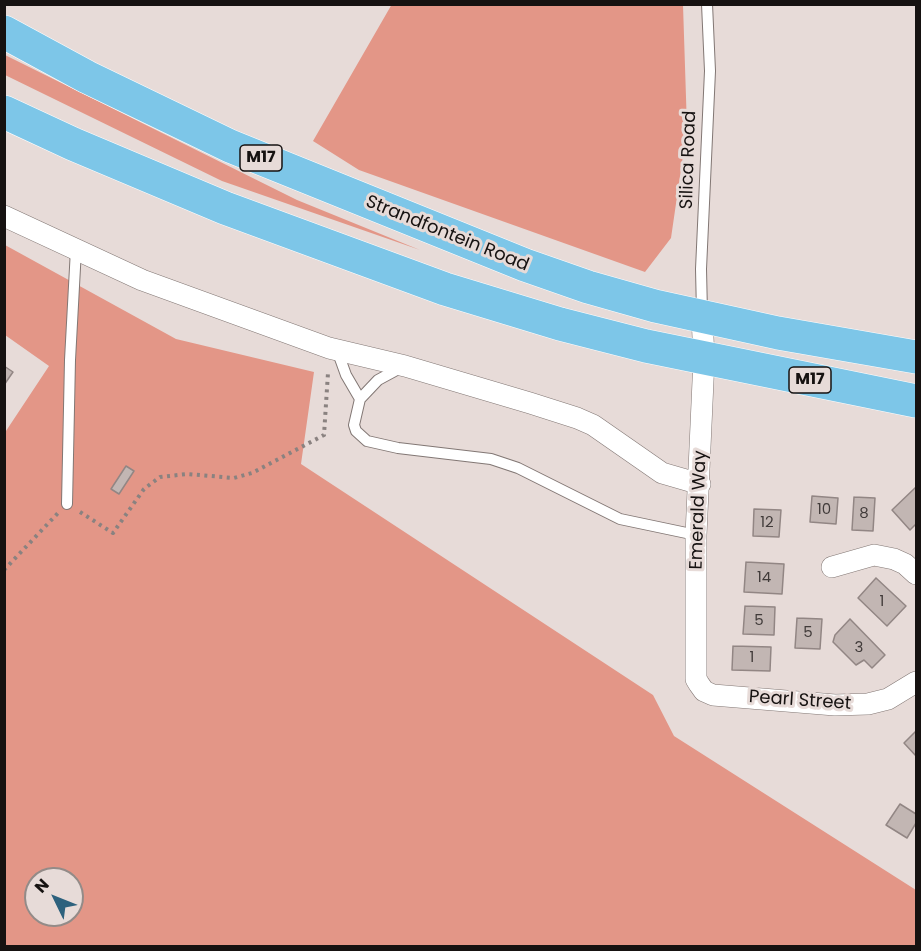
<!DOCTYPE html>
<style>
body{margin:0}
#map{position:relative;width:921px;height:951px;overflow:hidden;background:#e7dbd8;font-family:Poppins,sans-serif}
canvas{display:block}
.frame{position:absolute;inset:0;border:6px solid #161211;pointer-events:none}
.north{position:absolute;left:24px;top:867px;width:60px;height:60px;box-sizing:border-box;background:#e7dbd8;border:2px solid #938b88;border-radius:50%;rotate:313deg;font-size:16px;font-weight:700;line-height:24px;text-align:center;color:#161211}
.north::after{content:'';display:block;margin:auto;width:21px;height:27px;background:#2d617d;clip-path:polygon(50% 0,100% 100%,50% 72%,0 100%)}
</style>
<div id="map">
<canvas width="921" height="951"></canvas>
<div class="frame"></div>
<div class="north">N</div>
</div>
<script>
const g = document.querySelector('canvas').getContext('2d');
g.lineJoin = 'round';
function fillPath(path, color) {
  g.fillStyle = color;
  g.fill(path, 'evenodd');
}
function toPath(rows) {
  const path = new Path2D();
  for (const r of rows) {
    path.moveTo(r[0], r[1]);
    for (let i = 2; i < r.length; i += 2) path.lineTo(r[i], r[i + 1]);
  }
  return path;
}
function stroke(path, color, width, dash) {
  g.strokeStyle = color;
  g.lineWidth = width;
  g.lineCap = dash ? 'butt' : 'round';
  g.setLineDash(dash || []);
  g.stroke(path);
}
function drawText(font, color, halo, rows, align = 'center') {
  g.font = font + ' Poppins,sans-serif';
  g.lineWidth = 6;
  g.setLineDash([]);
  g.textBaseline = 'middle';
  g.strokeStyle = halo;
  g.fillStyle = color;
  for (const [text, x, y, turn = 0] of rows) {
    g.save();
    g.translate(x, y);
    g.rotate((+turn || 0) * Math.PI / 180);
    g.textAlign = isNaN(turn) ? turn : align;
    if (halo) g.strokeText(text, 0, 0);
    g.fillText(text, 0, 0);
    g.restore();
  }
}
const green = toPath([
 [392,4,683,5,687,128,671,238,645,272,359,170,313,141],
 [5,55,297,200,420,250,222,181,5,75],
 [5,245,176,339,314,372,301,464,653,695,674,736,916,890,916,946,5,946,4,434,49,366,5,335],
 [36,879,72,879,72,915,36,915]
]);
const building = toPath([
 [4,366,13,372,4,385,4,366],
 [126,466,134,471,119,494,111,489,126,466],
 [916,487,916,524,910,530,892,510,916,487],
 [812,496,838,498,836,524,810,522,812,496],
 [854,497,875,498,873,531,852,530,854,497],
 [754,509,781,510,779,537,753,536,754,509],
 [746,562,784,564,782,594,744,592,746,562],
 [876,578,906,606,887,626,858,598,876,578],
 [745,606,775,607,774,635,743,634,745,606],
 [797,618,822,619,820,649,795,648,797,618],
 [850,619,885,655,872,668,864,660,856,665,833,642,835,635,850,619],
 [733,646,771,647,770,671,732,670,733,646],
 [916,731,916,756,904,743,916,731],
 [900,804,916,814,916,823,907,838,886,825,900,804]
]);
const path = toPath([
 [80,512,113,533,144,489,160,477,187,474,234,478,252,473,324,435,328,373],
 [4,570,58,513]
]);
const service = toPath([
 [702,313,701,269,710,71,707,4],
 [337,350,346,375,360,399],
 [402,367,378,380,360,399,354,425,356,431,367,441,398,448,491,459,518,468,620,519,696,535],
 [67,504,70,360,76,249]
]);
const minor = toPath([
 [4,216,142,280,329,348,405,366,530,403,577,418,593,425,662,473,700,484],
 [702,316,704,359,696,535,696,679,699,684,704,691,713,695,835,705,868,704,888,699,916,682],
 [832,567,874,555,894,559,905,564,916,574]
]);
const primary = toPath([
 [4,32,87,77,230,146,525,265,588,287,655,306,778,333,916,357],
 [4,112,73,144,225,208,445,289,560,324,646,346,916,401]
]);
const numberNames = [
 ["10",824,510],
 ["8",864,514],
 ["12",767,523],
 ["14",764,578],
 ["1",882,602],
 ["5",759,621],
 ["5",808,633],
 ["3",859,648],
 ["1",752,658]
];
const shields = [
 [261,158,42],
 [810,380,42]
];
const shieldNames = [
 ["M17",261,158],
 ["M17",810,380]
];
const streetNames = [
 ["Silica Road",689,160,-88],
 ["Strandfontein Road",447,234,22],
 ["Emerald Way",699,510,-88],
 ["Pearl Street",800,701,4]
];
fillPath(green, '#e39687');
fillPath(building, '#c2b6b3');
stroke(building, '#928684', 1.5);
stroke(service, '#827774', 12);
stroke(minor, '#827774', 22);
stroke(primary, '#fff', 34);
stroke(path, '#8a8280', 4, [3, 4.5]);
stroke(service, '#fff', 10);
stroke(minor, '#fff', 21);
stroke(primary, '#7dc6e8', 33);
drawText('15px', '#413b3a', null, numberNames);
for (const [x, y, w] of shields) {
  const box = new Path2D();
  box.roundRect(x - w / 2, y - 13, w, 26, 4.5);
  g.fillStyle = '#e7dbd8';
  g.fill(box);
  stroke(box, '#161211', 1.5);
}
drawText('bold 16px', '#161211', null, shieldNames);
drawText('18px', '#161211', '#e7dbd8', streetNames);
</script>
